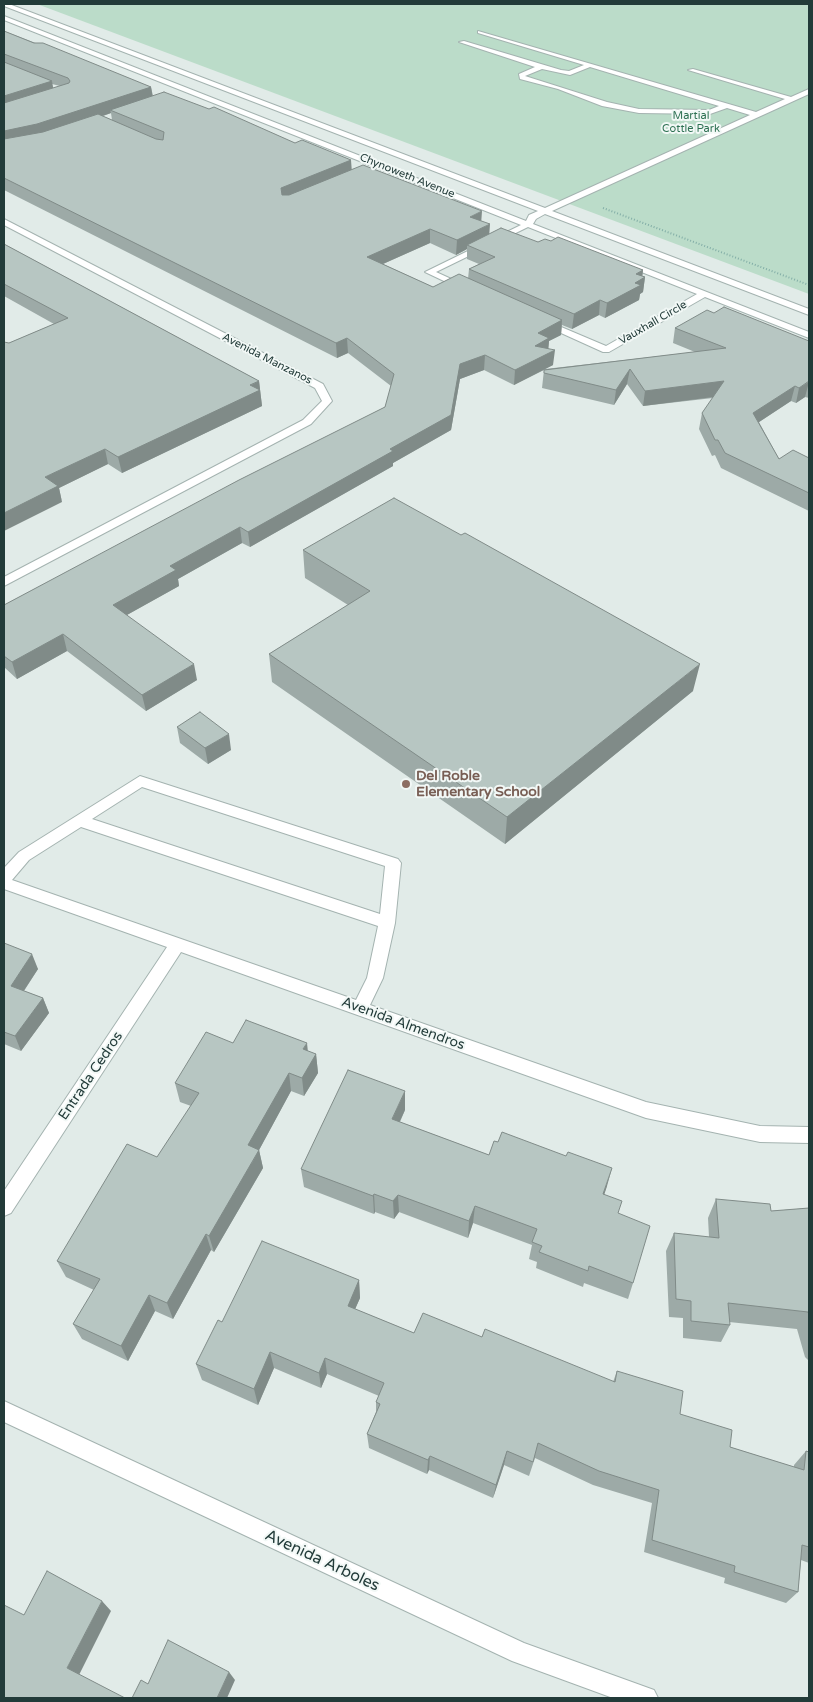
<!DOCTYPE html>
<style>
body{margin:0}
#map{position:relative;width:813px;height:1702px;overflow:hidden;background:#e1ebe8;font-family:"Varela Round",sans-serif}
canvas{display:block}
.frame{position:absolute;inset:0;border:5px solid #223b39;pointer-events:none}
</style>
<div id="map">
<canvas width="813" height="1702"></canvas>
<div class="frame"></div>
</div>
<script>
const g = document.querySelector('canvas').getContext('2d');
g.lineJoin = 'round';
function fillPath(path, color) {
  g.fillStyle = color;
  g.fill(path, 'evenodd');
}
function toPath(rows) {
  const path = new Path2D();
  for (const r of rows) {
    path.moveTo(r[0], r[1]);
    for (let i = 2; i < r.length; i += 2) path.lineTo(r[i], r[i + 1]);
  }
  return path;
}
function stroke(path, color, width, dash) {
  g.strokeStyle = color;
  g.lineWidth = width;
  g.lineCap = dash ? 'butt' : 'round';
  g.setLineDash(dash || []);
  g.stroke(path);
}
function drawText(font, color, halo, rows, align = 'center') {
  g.font = font + ' "Varela Round",sans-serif';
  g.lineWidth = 4;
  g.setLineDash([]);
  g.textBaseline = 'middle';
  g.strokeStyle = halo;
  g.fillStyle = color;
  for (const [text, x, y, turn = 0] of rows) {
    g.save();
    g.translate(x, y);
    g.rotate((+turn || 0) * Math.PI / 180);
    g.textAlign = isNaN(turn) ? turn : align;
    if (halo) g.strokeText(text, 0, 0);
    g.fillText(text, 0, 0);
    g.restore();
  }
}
const green = toPath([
 [37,4,809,4,809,294]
]);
const path = toPath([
 [603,208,809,285]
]);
const minor = toPath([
 [4,4,9,4,545,208,750,115,727,108,710,114,639,113,602,106,558,89,520,79,519,74,535,67,459,42,464,41,561,70,569,71,584,65,478,33,478,31,756,112,785,99,688,70,693,69,791,97,809,89,809,94,552,211,809,309,809,315,545,214,536,219,533,224,809,332,809,338,705,297,609,352,603,352,539,323,547,321,606,346,697,294,528,227,436,272,471,288,463,290,425,272,521,225,4,20,4,16,526,221,529,215,538,211,4,6,4,4],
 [590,67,719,106,709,110,639,109,607,102,525,76,542,69,570,75,590,67],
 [4,219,323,384,332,401,311,424,4,586,4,577,303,420,322,401,315,388,4,225,4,219],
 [140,776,398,859,401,863,395,923,383,978,370,1005,646,1102,760,1126,809,1127,809,1143,760,1142,646,1118,181,952,11,1213,4,1216,4,1191,167,947,4,889,4,868,19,852,140,776],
 [142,787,385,866,380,914,92,819,142,787],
 [81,827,378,926,367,978,356,1000,12,880,29,860,81,827],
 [4,1401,524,1643,654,1690,658,1698,613,1698,512,1661,4,1422,4,1401]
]);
const wall = toPath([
 [4,31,151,87,153,96,295,143,351,160,351,169,481,221,489,234,538,242,643,270,642,276,645,277,643,292,640,294,639,300,605,318,599,315,572,329,562,325,561,335,549,341,548,349,553,365,545,369,695,352,673,343,675,328,714,313,809,341,809,398,805,397,796,403,791,401,759,422,779,459,809,458,809,511,721,468,715,455,712,456,699,429,702,413,713,398,643,406,627,384,614,405,542,388,544,370,514,385,484,370,460,379,451,430,393,463,393,466,250,547,242,543,178,579,179,586,127,615,197,680,146,711,67,651,17,679,4,667,4,605,385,407,391,386,348,353,337,358,4,190],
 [52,84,60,86,53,88],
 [111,113,112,120,103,116],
 [430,243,456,255,467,249,467,259,479,264,469,269,468,279,433,287,383,264],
 [4,244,259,381,262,406,122,473,108,464,59,488,62,502,9,343,54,324,4,296],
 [303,550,693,691,505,844,272,682,269,654,348,605,305,578],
 [177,727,231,750,208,764,180,743],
 [4,943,38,969,24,991,43,998,49,1013,21,1051,4,1044],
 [233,1043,307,1051,316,1054,318,1073,304,1096,291,1091,259,1150,263,1168,214,1252,211,1250,173,1319,155,1311,128,1361,82,1339,73,1324,94,1290,66,1277,57,1261,157,1157,191,1106,180,1102,175,1083],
 [405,1110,400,1122,489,1155,607,1186,604,1194,618,1213,633,1283,628,1299,584,1283,583,1287,536,1268,537,1262,529,1259,532,1245,473,1223,468,1238,399,1212,394,1219,375,1212,374,1214,304,1187,301,1169],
 [716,1199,771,1211,809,1208,809,1361,805,1357,797,1329,729,1322,730,1325,721,1342,683,1338,683,1318,669,1317,666,1251,674,1233,709,1237,708,1218],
 [359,1280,360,1298,355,1309,414,1333,482,1337,613,1382,617,1371,680,1414,730,1447,794,1467,794,1465,806,1451,809,1452,809,1563,801,1560,798,1592,786,1603,724,1583,725,1578,644,1552,652,1503,593,1485,535,1458,529,1476,504,1465,493,1498,429,1470,427,1474,369,1448,367,1434,376,1412,376,1402,379,1396,327,1374,321,1388,274,1368,258,1405,202,1380,196,1364,222,1322]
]);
const shadedWall = toPath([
 [52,81,54,94,4,110,4,96],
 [151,87,153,99,110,110,111,113,40,137,4,145,4,131],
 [351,160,352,173,282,201,281,188],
 [482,211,481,225,470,217],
 [490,224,489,238,467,245,467,249,456,255,457,240],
 [430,229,430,243,367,271,367,257],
 [643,270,642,279,645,277,643,292,640,294,639,300,605,318,607,303,636,274],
 [600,300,599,315,572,329,574,314],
 [562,320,561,335,549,341,548,353,555,350,553,365,514,385,515,370,538,333],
 [347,338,348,353,337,358,336,343],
 [485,355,484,370,460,379,451,430,393,463,393,466,250,547,248,532,390,449,460,364],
 [630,369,627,384,614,405,616,390],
 [259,381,262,406,122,473,118,457],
 [724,381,721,396,643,406,645,391],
 [809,382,805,397,796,403,799,388],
 [795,386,791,401,750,428,753,413],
 [105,449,108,464,59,488,62,502,4,531,4,513,45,477],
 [240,527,242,543,178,579,179,586,116,621,113,605,170,566],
 [63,634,67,651,17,679,12,662],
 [194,664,197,680,146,711,142,695],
 [700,664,693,691,505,844,507,817],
 [229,734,231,750,208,764,205,748],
 [32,954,38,969,17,1001,11,986],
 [43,998,49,1013,21,1051,15,1036],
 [307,1043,309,1062,303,1049],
 [316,1054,318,1073,304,1096,302,1078],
 [289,1073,291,1091,252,1163,248,1145],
 [405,1091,405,1110,392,1138,392,1119],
 [259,1150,263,1168,214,1252,209,1236],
 [612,1168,607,1186,599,1211,603,1194],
 [374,1194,375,1212,374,1214,373,1196],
 [398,1195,399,1212,394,1219,393,1201],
 [475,1206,473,1223,468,1238,469,1221],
 [206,1234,211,1250,173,1319,167,1303],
 [359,1280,360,1298,349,1323,348,1306],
 [149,1295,155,1311,128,1361,121,1346],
 [270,1352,274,1368,258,1405,254,1389],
 [325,1358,327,1374,321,1388,319,1373],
 [507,1451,504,1465,493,1498,496,1485],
 [430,1456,429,1470,427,1474,428,1460],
 [102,1601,111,1611,78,1677,67,1668],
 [229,1672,235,1680,227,1698,217,1698]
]);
const building = toPath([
 [4,31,34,43,43,43,151,87,37,124,4,131,4,103,69,83,70,81,68,78,4,54,4,31],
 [4,62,52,81,4,96,4,62],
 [164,92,209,109,214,107,295,143,302,140,351,160,281,188,282,195,289,195,363,165,482,211,470,217,490,224,457,240,430,229,367,257,433,287,459,274,562,320,538,333,549,338,535,346,555,350,515,370,485,355,460,364,451,415,390,449,393,451,248,532,240,527,170,566,176,570,113,605,194,664,142,695,63,634,12,662,4,656,4,605,239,480,385,407,394,374,347,338,336,343,4,178,4,139,43,132,98,114,156,139,163,140,164,132,110,110,164,92],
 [501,228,538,242,545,239,551,241,558,237,643,270,636,274,645,277,635,283,641,285,607,303,600,300,574,314,469,269,495,257,467,245,501,228],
 [4,244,259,381,250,385,260,390,118,457,105,449,45,477,58,486,4,513,4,342,9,343,68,318,4,284,4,244],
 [724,307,809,341,809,381,799,388,795,386,753,413,779,459,793,450,809,458,809,493,725,453,718,440,715,440,702,413,724,381,645,391,630,369,616,390,544,373,544,370,726,348,675,328,707,310,714,313,724,307],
 [394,498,461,535,465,533,700,664,507,817,269,654,370,591,303,550,394,498],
 [200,712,229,734,205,748,177,727,200,712],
 [4,943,32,954,11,986,43,998,15,1036,4,1032,4,943],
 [246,1020,307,1043,303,1049,316,1054,302,1078,289,1073,248,1145,259,1150,209,1236,206,1234,167,1303,149,1295,121,1346,73,1324,100,1279,57,1261,127,1144,157,1157,199,1093,175,1083,206,1032,233,1043,246,1020],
 [348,1070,405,1091,392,1119,489,1155,494,1141,498,1142,502,1132,566,1156,568,1152,612,1168,603,1194,622,1201,618,1213,650,1226,633,1283,589,1266,588,1271,539,1252,542,1246,532,1242,537,1229,475,1206,469,1221,398,1195,393,1201,374,1194,373,1196,301,1169,348,1070],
 [716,1199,770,1204,771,1211,809,1208,809,1315,808,1312,728,1303,730,1325,691,1321,691,1301,676,1299,674,1233,719,1238,716,1199],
 [262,1241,359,1280,348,1306,414,1333,423,1313,482,1337,485,1329,615,1382,617,1371,683,1391,680,1414,732,1430,730,1447,804,1470,806,1451,809,1452,809,1547,802,1545,798,1592,734,1572,735,1566,652,1540,659,1490,599,1471,538,1443,533,1462,507,1451,496,1485,430,1456,428,1460,367,1434,380,1404,376,1402,384,1383,325,1358,319,1373,270,1352,254,1389,196,1364,218,1320,222,1322,262,1241],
 [47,1571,102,1601,67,1668,125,1698,4,1698,4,1605,24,1615,47,1571],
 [168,1640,229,1672,217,1698,132,1698,141,1680,148,1684,168,1640]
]);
const markers = [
 [406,784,5,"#8d6e63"]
];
const farParknames = [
 ["Martial",691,116],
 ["Cottle Park",691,129]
];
const farStreetnames = [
 ["Chynoweth Avenue",407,176,22],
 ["Vauxhall Circle",653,323,-30],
 ["Avenida Manzanos",267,359,27]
];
const educationNames = [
 ["Del Roble",416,776],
 ["Elementary School",416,792]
];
const streetNames = [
 ["Avenida Almendros",403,1024,20],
 ["Entrada Cedros",91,1076,-56]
];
const nearStreetnames = [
 ["Avenida Arboles",322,1561,25]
];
fillPath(green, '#bbdcc9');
stroke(minor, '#a4b3b0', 2);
stroke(path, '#83aea7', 2, [1, 2]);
fillPath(minor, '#fff');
fillPath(wall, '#9daaa7');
fillPath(shadedWall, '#808b88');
fillPath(building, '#b7c6c2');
stroke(building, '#808b88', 1);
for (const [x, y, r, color] of markers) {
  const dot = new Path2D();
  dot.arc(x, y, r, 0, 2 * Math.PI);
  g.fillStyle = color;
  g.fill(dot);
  stroke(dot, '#f2f8f6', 2);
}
drawText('11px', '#2e7153', '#f2f8f6', farParknames);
drawText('11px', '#223b39', '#f2f8f6', farStreetnames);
drawText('bold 14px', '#785e54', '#f2f8f6', educationNames, 'left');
drawText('14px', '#223b39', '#f2f8f6', streetNames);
drawText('16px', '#223b39', '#f2f8f6', nearStreetnames);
</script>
